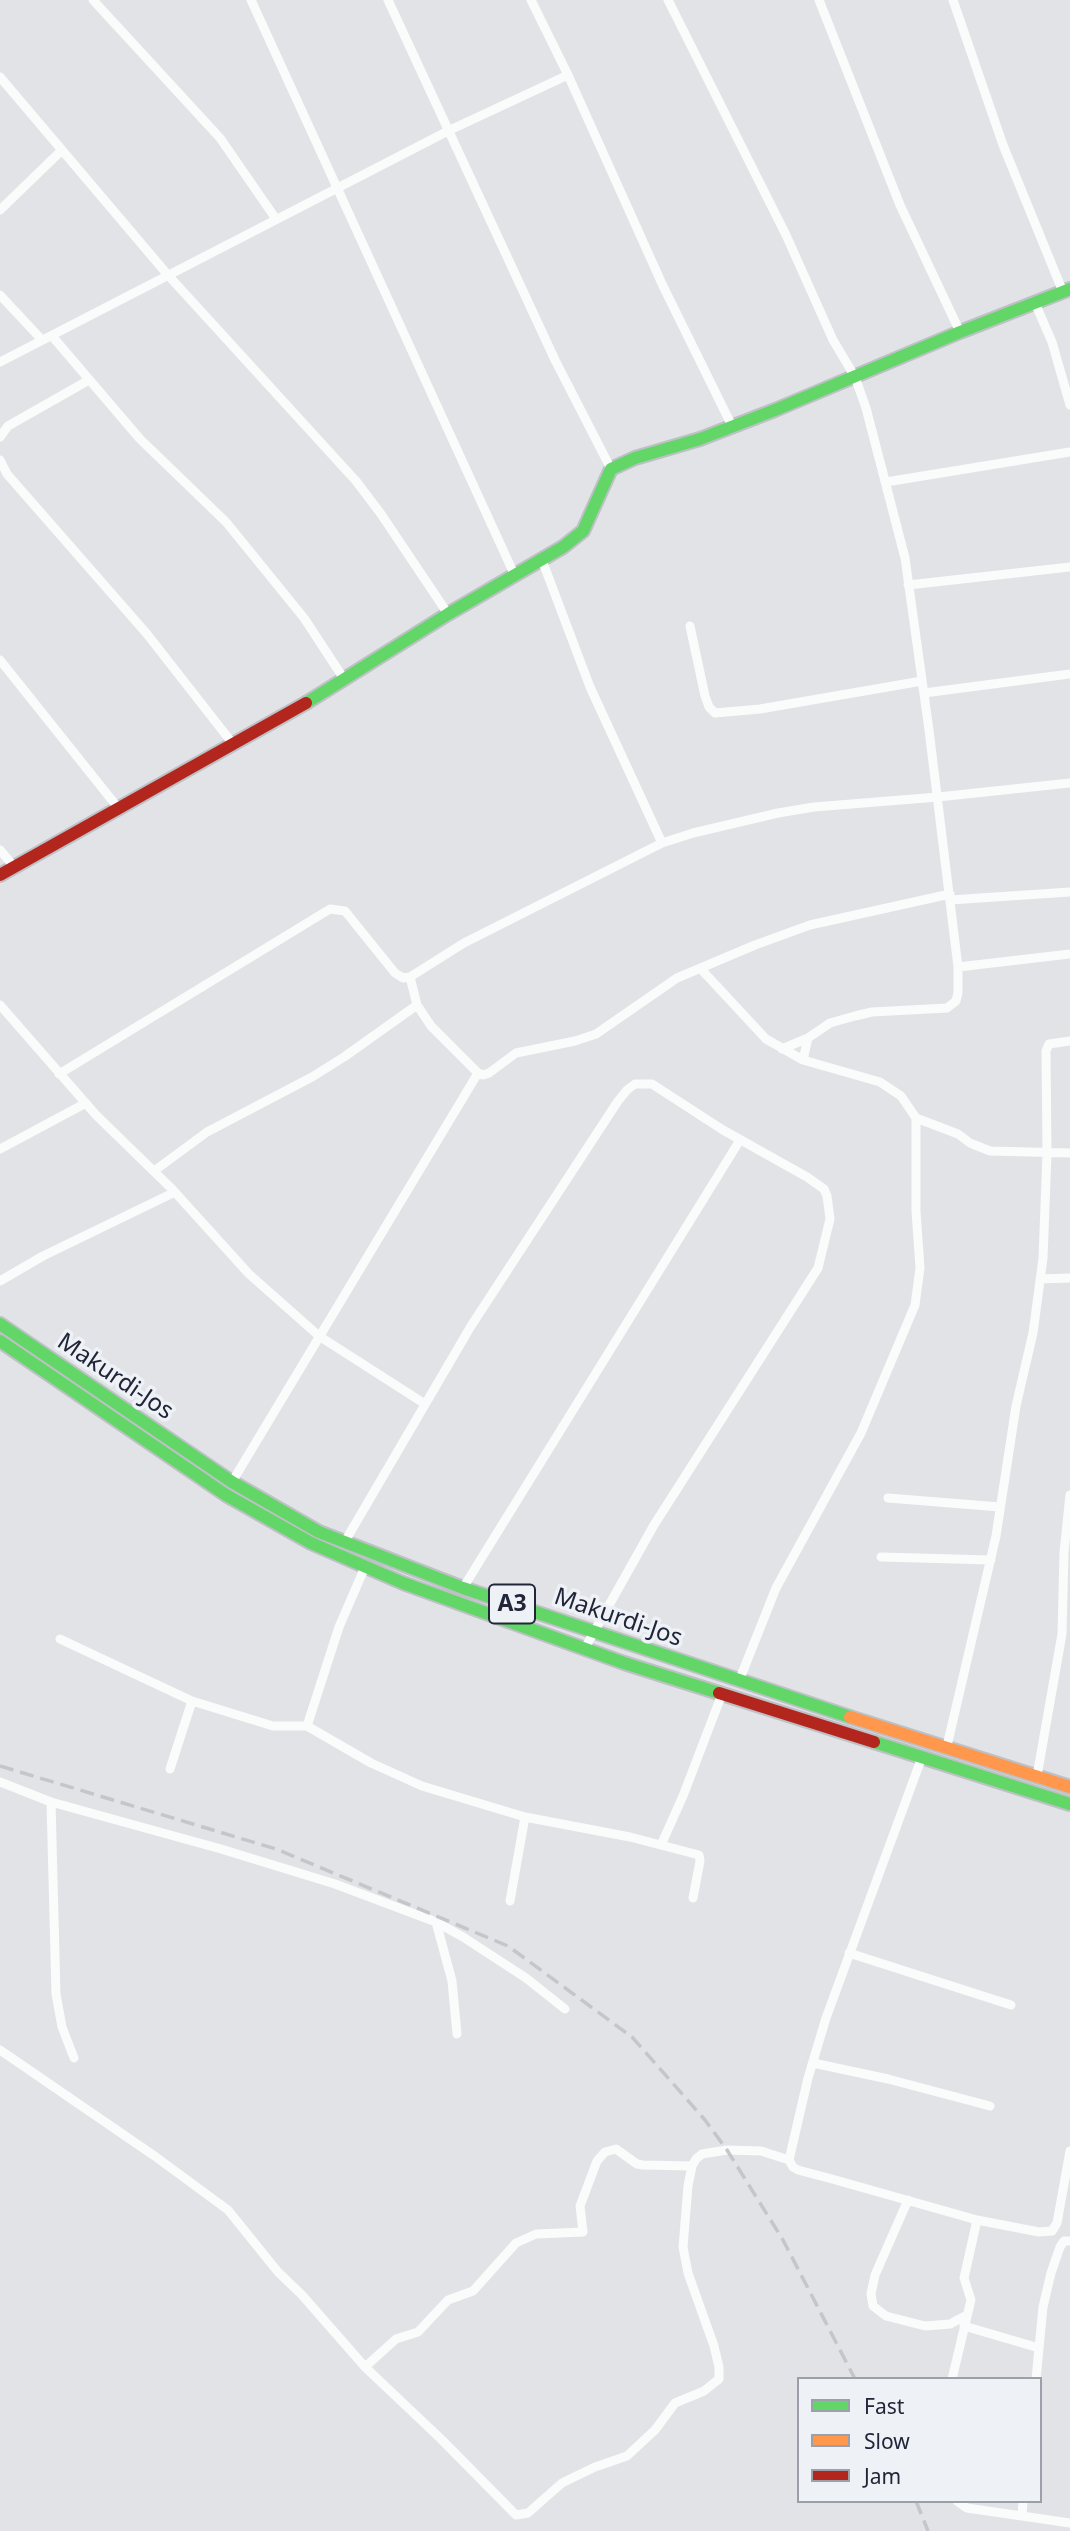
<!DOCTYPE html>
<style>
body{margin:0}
#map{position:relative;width:1070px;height:2531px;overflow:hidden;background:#e1e3e6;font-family:"Noto Sans",sans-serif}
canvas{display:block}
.legend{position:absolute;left:797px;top:2377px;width:245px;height:126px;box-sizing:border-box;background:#eef2f6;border:2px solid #9ca0aa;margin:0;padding:9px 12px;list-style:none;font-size:21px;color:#202638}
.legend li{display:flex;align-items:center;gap:14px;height:35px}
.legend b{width:35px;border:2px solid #9ca0aa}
</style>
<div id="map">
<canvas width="1070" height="2531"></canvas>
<ul class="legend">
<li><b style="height:9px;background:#63d668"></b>Fast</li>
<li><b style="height:9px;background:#ff974d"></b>Slow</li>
<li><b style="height:9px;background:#b3261e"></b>Jam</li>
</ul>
</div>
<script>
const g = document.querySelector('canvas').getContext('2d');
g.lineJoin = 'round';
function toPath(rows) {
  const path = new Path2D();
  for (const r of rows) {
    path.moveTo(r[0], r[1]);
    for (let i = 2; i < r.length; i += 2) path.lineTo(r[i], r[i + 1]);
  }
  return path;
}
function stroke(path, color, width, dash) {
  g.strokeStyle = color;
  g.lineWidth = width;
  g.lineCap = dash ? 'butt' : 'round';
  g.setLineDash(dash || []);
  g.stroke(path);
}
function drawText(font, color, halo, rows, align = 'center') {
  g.font = font + ' "Noto Sans",sans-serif';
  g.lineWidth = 7;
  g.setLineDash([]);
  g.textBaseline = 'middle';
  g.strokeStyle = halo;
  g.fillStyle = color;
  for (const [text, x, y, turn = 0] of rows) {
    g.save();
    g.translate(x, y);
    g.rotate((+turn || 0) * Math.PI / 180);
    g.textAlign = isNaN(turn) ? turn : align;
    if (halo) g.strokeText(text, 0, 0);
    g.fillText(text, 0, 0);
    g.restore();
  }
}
const street = toPath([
 [93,0,220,138,276,219],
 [251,0,515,576],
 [388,0,555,360,611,469],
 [531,0,568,75,663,286,732,426],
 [668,0,786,235,833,340,855,377,866,408,905,558,929,730,958,967,958,993,956,1001,947,1008,872,1012,855,1016,830,1023,808,1038,782,1049],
 [819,0,900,205,960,332],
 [953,0,1003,145,1063,292],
 [0,77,167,274,356,481,381,514,448,614],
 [0,210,62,150],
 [0,295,42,340],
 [1035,303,1052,342,1070,405],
 [52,336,140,439,226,522,304,618,344,679],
 [0,362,450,130,568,75],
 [0,437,8,426,89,380],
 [0,460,7,474,147,634,233,744],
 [886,482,1070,452],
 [542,560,590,687,662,843],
 [908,585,1070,567],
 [690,626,705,696,709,707,715,713,760,709,922,681],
 [0,660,119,809],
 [924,693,1070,674],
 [0,850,15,868],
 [950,900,1070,892],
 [958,967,1070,954],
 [700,968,766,1039,803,1060,880,1082,901,1096,916,1118,958,1134,970,1143,990,1151,1070,1153],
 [410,977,417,1005,431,1026,478,1073,483,1075,489,1073,516,1053,575,1041,596,1034,677,978,755,945,810,925,950,894],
 [0,1005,96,1115,172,1189,249,1274,319,1336,425,1404],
 [803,1060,808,1038],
 [59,1074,330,909,345,911,395,973,403,978,410,977,464,943,662,843,693,833,778,813,814,807,938,797,1070,783],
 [0,1149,86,1103],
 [154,1171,207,1132,312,1077,344,1057,417,1005],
 [1040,1279,1070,1278],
 [0,1281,43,1256,175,1192],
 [232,1482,478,1073],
 [888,1498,1000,1507],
 [344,1543,471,1326,618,1101,627,1090,635,1084,652,1084,723,1130,807,1177,824,1189,827,1196,830,1219,818,1268,654,1525,585,1648],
 [881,1557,991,1560],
 [463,1588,740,1140],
 [60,1639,192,1701,273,1726,307,1726,371,1763,422,1786,525,1817,630,1837,699,1855,700,1861,693,1898],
 [739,1681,776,1588,861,1433,915,1305,920,1268,916,1211,916,1118],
 [307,1726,339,1627,365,1567],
 [947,1746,996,1536,1016,1406,1033,1333,1043,1258,1047,1154,1046,1051,1049,1044,1070,1041],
 [922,1757,826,2018,808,2078,789,2160,793,2167,798,2170,832,2179,977,2220,1039,2232,1052,2231,1057,2223,1070,2151],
 [170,1769,192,1701],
 [1037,1776,1062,1634,1064,1552,1070,1495],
 [0,1782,51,1802,221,1849,335,1884,436,1922,463,1937,526,1978,565,2009],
 [51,1802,56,1994,62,2027,74,2058],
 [661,1845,683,1796,722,1694],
 [510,1901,525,1817],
 [436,1922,452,1981,457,2034],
 [849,1953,1011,2005],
 [0,2050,156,2157,228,2210,278,2272,302,2295,365,2367,441,2439,516,2515,528,2513,562,2483,595,2467,627,2456,655,2430,675,2403,704,2391,719,2379,719,2367,714,2346,688,2273,683,2247,688,2186,692,2166,696,2159,702,2154,727,2150,761,2151,789,2160],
 [813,2063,888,2079,990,2106],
 [908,2200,875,2275,871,2294,873,2306,886,2316,925,2326,950,2324,967,2315],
 [964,2326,1039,2348],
 [365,2367,396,2339,418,2332,448,2300,473,2291,516,2243,536,2234,583,2232,580,2206,597,2161,605,2152,616,2149,637,2164,643,2165,692,2166],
 [952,2379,971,2300,964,2278,977,2220],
 [1036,2379,1043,2307,1051,2273,1060,2247,1064,2241,1070,2241],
 [957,2501,967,2508,1022,2516],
 [1023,2501,1022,2516,1070,2523]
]);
const fast = toPath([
 [306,703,448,614,563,547,583,531,611,469,635,458,700,439,775,410,960,332,1070,289],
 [0,1324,232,1482,319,1532,463,1588,850,1717],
 [0,1341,226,1495,311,1543,403,1583,624,1663,719,1693],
 [874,1742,1070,1804]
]);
const slow = toPath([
 [850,1717,1070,1787]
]);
const jam = toPath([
 [0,875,306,703],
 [719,1693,874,1742]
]);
const rail = toPath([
 [0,1766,276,1849,508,1946,632,2037,705,2120,727,2150,783,2240,855,2379],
 [916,2501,928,2531]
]);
const shields = [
 [512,1604,46]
];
const shieldNames = [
 ["A3",512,1604]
];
const streetNames = [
 ["Makurdi-Jos",115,1377,34],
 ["Makurdi-Jos",618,1618,19]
];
stroke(fast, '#bdc1c6', 16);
stroke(slow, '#bdc1c6', 16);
stroke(jam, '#bdc1c6', 16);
stroke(street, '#fafbfb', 9);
stroke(fast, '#63d668', 12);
stroke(slow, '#ff974d', 12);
stroke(jam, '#b3261e', 12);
stroke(rail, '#c5c6c9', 3.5, [14, 7]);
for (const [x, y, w] of shields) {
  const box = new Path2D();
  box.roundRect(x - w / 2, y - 19.5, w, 39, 5);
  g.fillStyle = '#eef2f6';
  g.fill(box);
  stroke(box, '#202638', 2);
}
drawText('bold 23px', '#202638', null, shieldNames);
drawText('24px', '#202638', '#eef2f6', streetNames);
</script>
